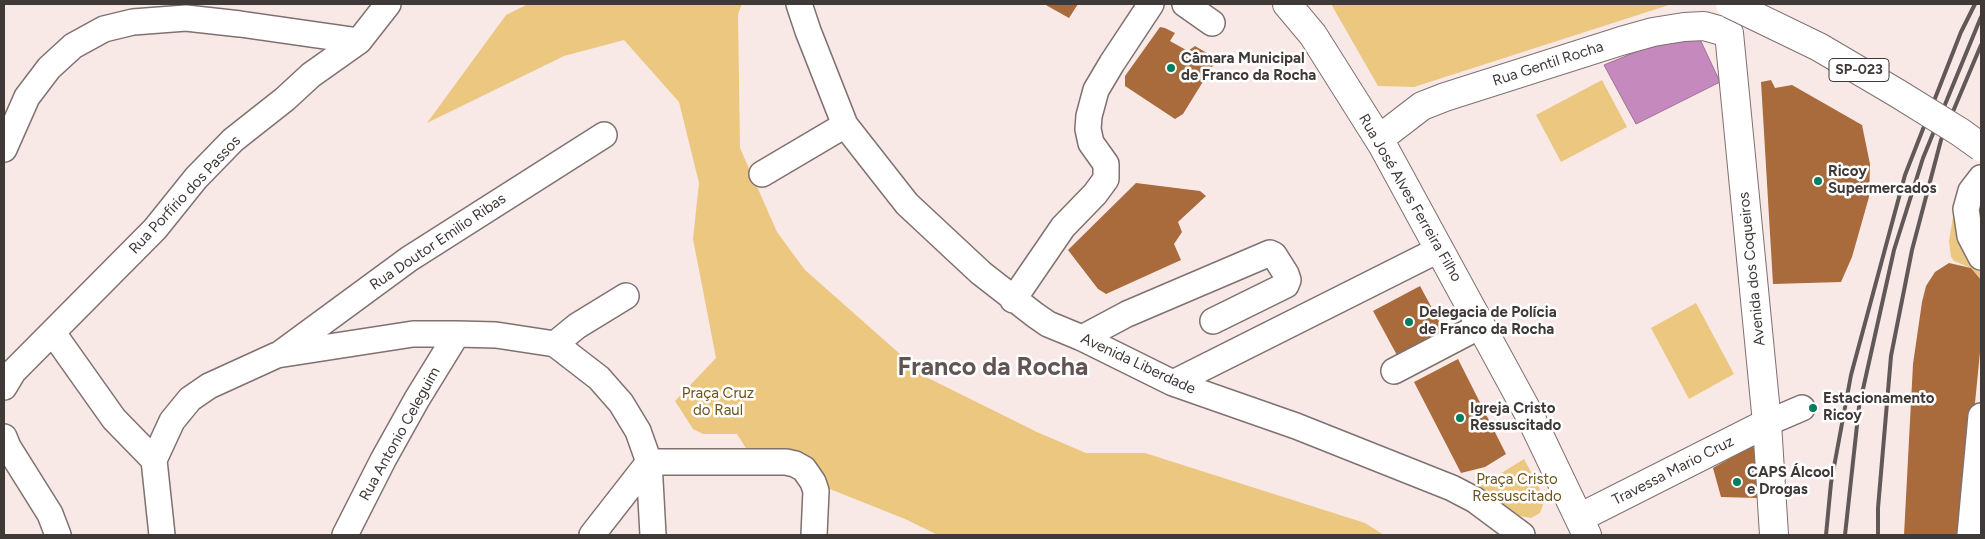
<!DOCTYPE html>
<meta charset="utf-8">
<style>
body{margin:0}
#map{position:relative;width:1985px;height:539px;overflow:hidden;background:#f8e9e7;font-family:Figtree,sans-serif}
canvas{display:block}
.frame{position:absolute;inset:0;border:5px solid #3f3938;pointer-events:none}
</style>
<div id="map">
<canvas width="1985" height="539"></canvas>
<div class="frame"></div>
</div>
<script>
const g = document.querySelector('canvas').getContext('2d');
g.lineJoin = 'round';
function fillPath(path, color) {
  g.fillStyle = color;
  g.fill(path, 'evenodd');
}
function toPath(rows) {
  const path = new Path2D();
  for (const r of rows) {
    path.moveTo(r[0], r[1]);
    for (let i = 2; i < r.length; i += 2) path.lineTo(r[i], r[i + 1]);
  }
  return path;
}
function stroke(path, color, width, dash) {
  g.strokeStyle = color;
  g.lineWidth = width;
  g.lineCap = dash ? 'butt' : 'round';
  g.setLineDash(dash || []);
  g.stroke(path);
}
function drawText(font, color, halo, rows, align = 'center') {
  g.font = font + ' Figtree,sans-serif';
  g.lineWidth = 5;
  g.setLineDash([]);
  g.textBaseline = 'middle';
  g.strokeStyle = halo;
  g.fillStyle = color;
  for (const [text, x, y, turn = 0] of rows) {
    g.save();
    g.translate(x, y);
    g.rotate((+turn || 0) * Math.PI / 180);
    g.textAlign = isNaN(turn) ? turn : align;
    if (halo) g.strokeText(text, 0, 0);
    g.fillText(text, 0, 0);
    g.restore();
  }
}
const green = toPath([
 [528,4,742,4,738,14,740,148,777,232,805,270,926,377,1037,432,1086,453,1145,453,1365,523,1384,535,938,535,905,519,752,458,737,434,703,434,693,429,675,401,716,358,693,239,699,183,679,102,624,40,564,56,427,123,506,15],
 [1331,4,1672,4,1414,87,1378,86],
 [1602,80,1627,127,1561,162,1536,115],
 [1981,182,1981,280,1971,268,1954,261,1951,257,1949,241,1954,211],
 [1696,303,1734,374,1689,399,1651,328],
 [1524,459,1545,499,1540,513,1531,518,1520,516,1479,487]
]);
const water = toPath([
 [1698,35,1720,82,1636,124,1604,65,1655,44,1698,35]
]);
const building = toPath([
 [1044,4,1078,4,1069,18],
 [1160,27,1165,28,1175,33,1170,41,1188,51,1195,46,1217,59,1183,114,1175,119,1125,86,1125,76],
 [1771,80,1775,88,1792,85,1862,125,1870,164,1869,197,1852,257,1841,282,1773,284,1761,82],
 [1136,183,1200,191,1206,196,1178,222,1182,232,1174,244,1181,260,1106,294,1098,289,1068,250],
 [1949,263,1971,268,1981,280,1981,342,1962,535,1904,535,1913,364,1922,302,1926,286,1935,272],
 [1420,286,1446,334,1398,357,1373,311],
 [1458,359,1506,454,1485,467,1461,473,1414,382],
 [1753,445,1758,465,1757,498,1721,497,1713,468]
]);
const minor = toPath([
 [799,4,808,31,845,125,907,204,981,273,1035,315,1048,324,1082,338,1173,383,1296,426,1452,488,1475,500,1522,535],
 [1185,4,1212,23],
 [4,149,27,97,49,68,73,46,104,29,133,22,186,18,240,24,359,41],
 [762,174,845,125],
 [1981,178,1971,191,1966,209,1970,236,1981,257],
 [1013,300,1063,227,1095,194,1106,179,1106,164,1091,143,1088,129,1089,116,1096,90,1112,63,1151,4],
 [53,333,114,419,154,460],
 [1082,338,1127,314,1270,253,1274,255,1286,274,1288,280,1286,285,1213,321],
 [555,344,577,326,626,296],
 [281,353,409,259,604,135],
 [1394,371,1482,325],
 [1173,383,1440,249],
 [4,387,13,372,155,229,196,178,233,140,285,99,311,75,359,41,388,4],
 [1767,423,1802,408],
 [4,437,8,447,50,514,58,535],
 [649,462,786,462,795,464,804,469,813,482,816,491,814,535],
 [162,535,154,460,172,421,190,399,209,386,277,355,413,334,457,334,496,335,555,344,599,378,621,403,638,431,649,462,653,535],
 [345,535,383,460,417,399,457,334],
 [592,535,649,462],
 [1970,535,1981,416]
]);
const major = toPath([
 [1287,4,1313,35,1383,146,1530,416,1587,535],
 [1379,139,1422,106,1445,97,1621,41,1653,32,1684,27,1704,26,1729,33,1767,423,1774,535],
 [1579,518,1767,423]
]);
const rail = toPath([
 [1826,535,1831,483,1851,375,1905,175,1961,32,1975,4],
 [1845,535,1859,407,1894,250,1923,158,1981,17],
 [1878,535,1878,508,1891,356,1912,250,1941,140,1981,45]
]);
const majorBridge = toPath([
 [1730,4,1819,47,1897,93,1960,132,1981,147]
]);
const markers = [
 [1171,68,5,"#007f5f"],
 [1818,181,5,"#007f5f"],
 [1409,322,5,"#007f5f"],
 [1813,408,5,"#007f5f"],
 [1460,418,5,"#007f5f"],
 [1737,482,5,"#007f5f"]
];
const shields = [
 [1859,70,60]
];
const shieldNames = [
 ["SP-023",1859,70]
];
const poiNames = [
 ["Câmara Municipal",1181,59],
 ["de Franco da Rocha",1181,76],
 ["Ricoy",1828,172],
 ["Supermercados",1828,189],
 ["Delegacia de Polícia",1419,313],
 ["de Franco da Rocha",1419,330],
 ["Estacionamento",1823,399],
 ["Ricoy",1823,416],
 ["Igreja Cristo",1470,409],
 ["Ressuscitado",1470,426],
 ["CAPS Álcool",1747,473],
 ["e Drogas",1747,490]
];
const streetNames = [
 ["Rua Gentil Rocha",1548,64,-18],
 ["Rua Porfírio dos Passos",185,195,-47],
 ["Rua José Alves Ferreira Filho",1410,198,60],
 ["Rua Doutor Emilio Ribas",438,242,-34],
 ["Avenida dos Coqueiros",1752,269,-96],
 ["Avenida Liberdade",1138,364,25],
 ["Rua Antonio Celeguim",400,434,-61],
 ["Travessa Mario Cruz",1673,471,-27]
];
const parkNames = [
 ["Praça Cruz",718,394],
 ["do Raul",718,411],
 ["Praça Cristo",1517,480],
 ["Ressuscitado",1517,497]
];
const townNames = [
 ["Franco da Rocha",993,368]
];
fillPath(green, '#ecc77f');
fillPath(water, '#c589be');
stroke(water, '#9d7196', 1);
fillPath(building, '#a96a3c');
stroke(minor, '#7f7170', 28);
stroke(major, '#7f7170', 30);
stroke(minor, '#fff', 25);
stroke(major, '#fff', 28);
stroke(rail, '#615958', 4);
stroke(majorBridge, '#7f7170', 30, []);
stroke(majorBridge, '#fff', 28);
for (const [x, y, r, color] of markers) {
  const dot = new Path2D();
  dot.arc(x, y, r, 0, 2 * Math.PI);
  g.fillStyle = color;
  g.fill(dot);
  stroke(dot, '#fff', 2);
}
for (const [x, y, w] of shields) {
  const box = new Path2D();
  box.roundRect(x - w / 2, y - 11.5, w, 23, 4);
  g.fillStyle = '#fff';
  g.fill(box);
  stroke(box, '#3f3938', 1);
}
drawText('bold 14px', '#3f3938', null, shieldNames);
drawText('bold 15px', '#3f3938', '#fff', poiNames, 'left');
drawText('15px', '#3f3938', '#fff', streetNames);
drawText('15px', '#6d531c', '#fff', parkNames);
drawText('bold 25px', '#615452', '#fff', townNames);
</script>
